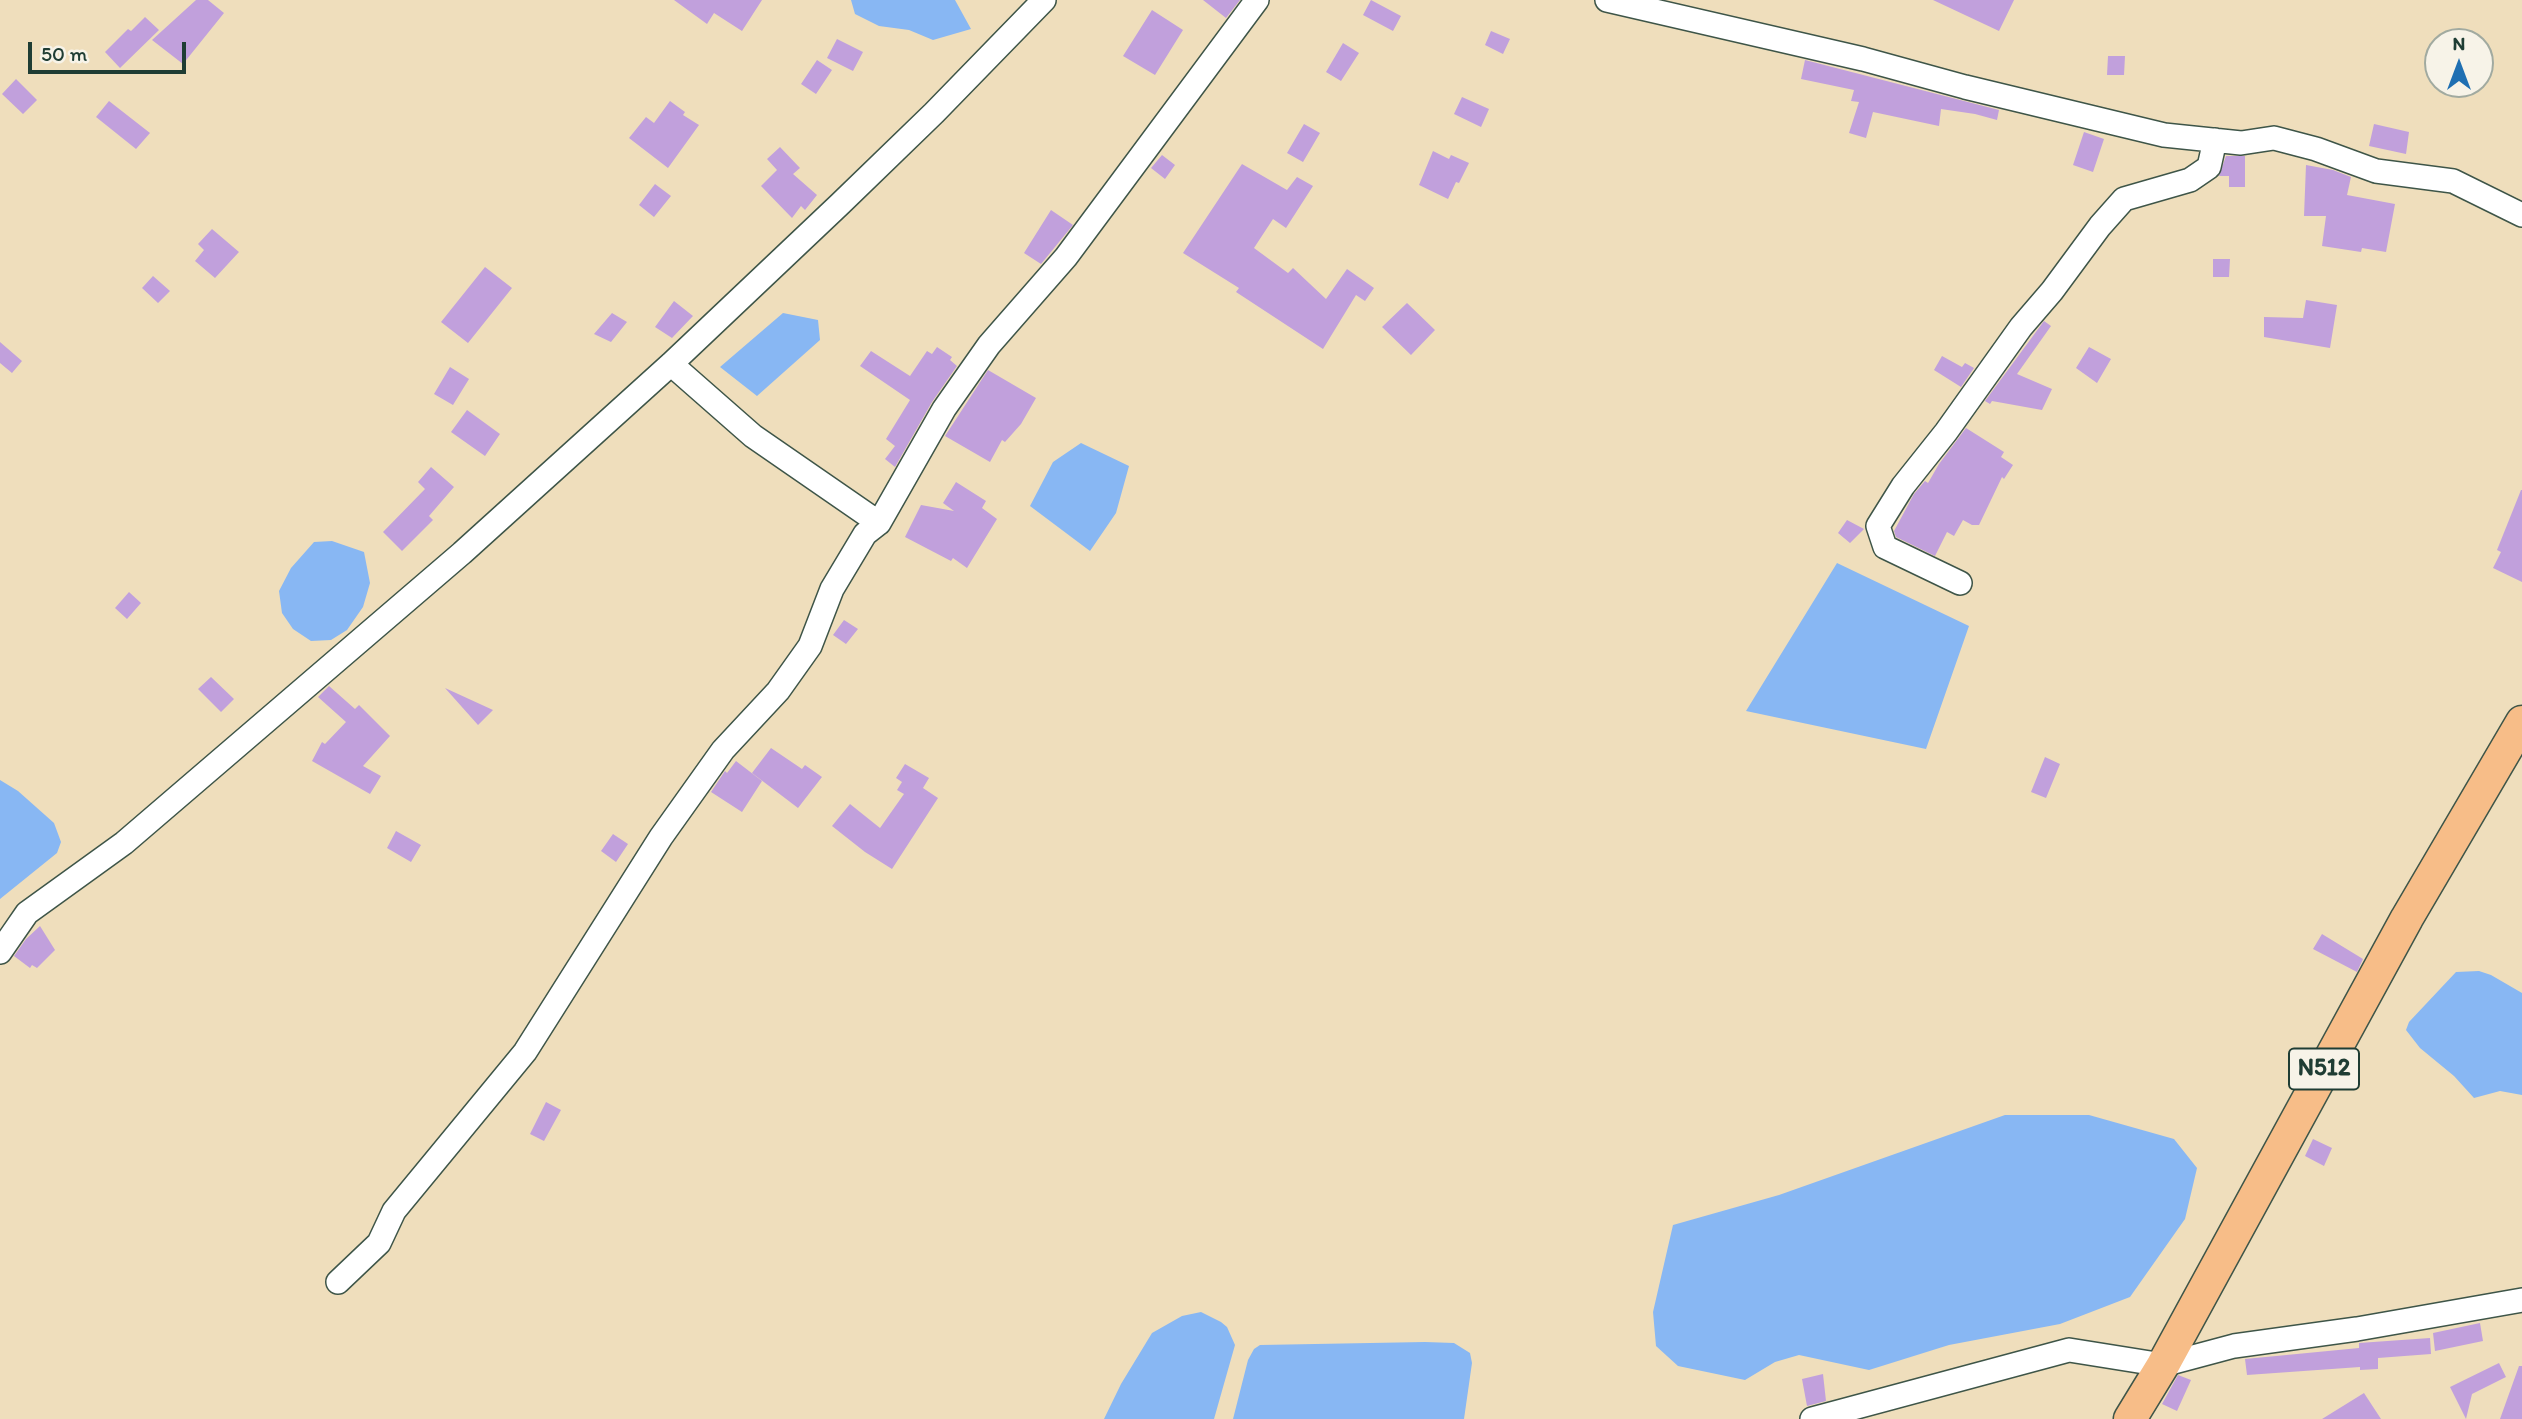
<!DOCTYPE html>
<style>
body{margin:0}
#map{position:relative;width:2522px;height:1419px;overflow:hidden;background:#efdebc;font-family:Itim,sans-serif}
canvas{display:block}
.north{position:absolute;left:2424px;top:28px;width:70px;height:70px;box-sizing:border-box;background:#f7f3e8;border:2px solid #a1aaa0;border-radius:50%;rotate:0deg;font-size:19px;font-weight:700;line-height:28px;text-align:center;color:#1f3d34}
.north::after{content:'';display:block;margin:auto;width:24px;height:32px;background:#1f6fb2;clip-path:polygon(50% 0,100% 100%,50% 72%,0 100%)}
.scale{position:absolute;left:28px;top:42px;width:158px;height:32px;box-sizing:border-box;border:4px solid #1f3d34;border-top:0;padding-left:9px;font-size:21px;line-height:24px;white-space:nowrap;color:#1f3d34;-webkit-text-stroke:5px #f7f3e8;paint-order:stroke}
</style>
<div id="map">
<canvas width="2522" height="1419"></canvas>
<div class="north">N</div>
<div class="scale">50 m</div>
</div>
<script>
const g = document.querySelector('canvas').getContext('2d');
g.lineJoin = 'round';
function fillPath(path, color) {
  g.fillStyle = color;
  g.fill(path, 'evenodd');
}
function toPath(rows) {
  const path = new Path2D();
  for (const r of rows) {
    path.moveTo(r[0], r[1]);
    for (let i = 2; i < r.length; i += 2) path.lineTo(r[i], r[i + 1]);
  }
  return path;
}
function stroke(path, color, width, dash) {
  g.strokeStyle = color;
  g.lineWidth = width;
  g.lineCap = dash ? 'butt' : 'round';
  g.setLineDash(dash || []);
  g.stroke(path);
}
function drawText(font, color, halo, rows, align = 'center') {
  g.font = font + ' Itim,sans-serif';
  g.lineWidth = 7;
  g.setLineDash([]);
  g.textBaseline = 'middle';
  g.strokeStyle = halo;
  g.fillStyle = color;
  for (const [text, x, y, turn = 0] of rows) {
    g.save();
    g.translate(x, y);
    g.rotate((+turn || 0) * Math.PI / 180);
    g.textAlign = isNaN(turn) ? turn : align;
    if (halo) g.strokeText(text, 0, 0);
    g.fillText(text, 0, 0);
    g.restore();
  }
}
const water = toPath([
 [851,0,955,0,971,29,933,40,909,30,879,26,855,14],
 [783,313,818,320,820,340,757,396,720,367],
 [1081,443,1129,466,1116,513,1090,551,1030,506,1053,462],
 [332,541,364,552,370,583,363,607,347,630,331,640,311,641,293,629,282,613,279,591,291,568,314,542],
 [1837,563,1969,626,1926,749,1746,711],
 [0,780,18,791,54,823,61,842,57,853,0,899],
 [2479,971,2491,975,2522,993,2522,1095,2500,1091,2474,1098,2454,1076,2420,1048,2406,1030,2409,1022,2456,972],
 [2005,1115,2089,1115,2174,1139,2197,1168,2185,1219,2130,1297,2060,1324,1949,1345,1869,1370,1799,1355,1775,1362,1745,1380,1678,1366,1656,1346,1653,1312,1673,1225,1779,1195],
 [1201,1312,1221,1322,1227,1327,1235,1345,1214,1419,1104,1419,1121,1384,1152,1333,1182,1316],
 [1425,1342,1454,1343,1470,1353,1472,1363,1464,1419,1233,1419,1248,1360,1254,1349,1260,1345]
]);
const building = toPath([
 [196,0,208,0,224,13,183,64,152,40],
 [674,0,762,0,742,31,714,13,707,24],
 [1203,0,1240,0,1226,18],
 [1371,0,1401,16,1393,31,1363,15],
 [1933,0,2014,0,1999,31],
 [1152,10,1183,30,1155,75,1123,56],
 [145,17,159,30,120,68,105,52,128,29,131,31],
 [1491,31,1510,39,1503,54,1485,45],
 [837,39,863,52,853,71,827,58],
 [1343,43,1359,53,1341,81,1326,72],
 [2108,56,2125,56,2124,75,2107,75],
 [817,60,832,70,816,94,801,84],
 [1805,60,1999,110,1997,120,1975,114,1941,109,1939,126,1873,112,1866,138,1849,133,1859,102,1851,101,1854,90,1801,79],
 [16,79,37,100,23,114,2,94],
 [1462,97,1489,109,1481,127,1454,114],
 [109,101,150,133,136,149,96,117],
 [670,101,685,112,683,115,699,125,668,168,629,138,646,117,654,123],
 [1304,124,1320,133,1303,162,1287,153],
 [2374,124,2409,132,2406,154,2369,146],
 [2084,132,2104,139,2093,172,2073,165],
 [780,147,800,168,793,174,817,195,805,210,801,206,792,218,761,186,777,170,767,159],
 [1433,151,1449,159,1451,155,1469,163,1459,183,1456,182,1448,199,1419,185],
 [1162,155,1175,165,1165,179,1151,168],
 [2226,156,2245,156,2245,187,2229,187,2229,176,2219,176],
 [1242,164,1287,190,1297,177,1313,186,1286,228,1273,219,1254,248,1288,273,1293,268,1326,299,1347,269,1374,288,1365,301,1356,295,1323,349,1236,292,1239,288,1183,253],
 [2306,165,2333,170,2351,177,2347,195,2395,204,2386,252,2362,248,2361,252,2322,246,2326,216,2304,216],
 [655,184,671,196,654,217,639,205],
 [1051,210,1073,225,1041,264,1024,253],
 [212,229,239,252,215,278,195,261,204,250,198,244],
 [2213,259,2230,259,2229,277,2213,277],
 [485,267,512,288,468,343,441,322],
 [153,276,170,291,158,303,142,288],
 [2306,300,2337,305,2330,348,2264,337,2264,317,2303,318],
 [674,301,693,316,672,338,655,327],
 [1407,303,1435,330,1411,355,1382,327],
 [612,313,627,322,611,342,594,334],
 [2044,321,2051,326,2017,374,2052,389,2042,410,1992,401,1990,404,1985,401],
 [0,342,22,361,12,373,0,363],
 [937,347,952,357,950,360,957,366,932,402,895,467,885,459,895,446,886,439,910,400,860,366,871,351,910,376,927,351,932,354],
 [2089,347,2111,359,2097,383,2076,368],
 [1942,356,1962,367,1965,363,1974,368,1961,387,1934,370],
 [450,367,469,379,453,405,434,394],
 [988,370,1036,398,1021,424,1005,442,1002,440,990,462,945,436],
 [467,410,500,434,485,456,451,432],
 [1966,428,2004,452,2001,457,2013,465,2004,479,2002,477,1979,525,1972,525,1963,520,1954,536,1947,532,1935,556,1896,537,1894,531,1914,494,1925,481,1928,483,1939,464],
 [431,467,454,487,429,516,433,520,402,551,383,532,425,489,418,482],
 [956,482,986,501,982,508,997,519,967,568,953,558,951,561,905,537,921,505,954,511,943,503],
 [2521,490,2522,490,2522,582,2493,568,2501,552,2497,550],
 [1847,520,1864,529,1850,543,1838,533],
 [129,592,141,603,127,619,115,608],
 [844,620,858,629,846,644,833,635],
 [211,677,234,699,221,712,198,689],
 [329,686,355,709,359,705,390,736,363,766,381,776,370,794,312,761,322,742,325,744,346,722,318,697],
 [445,688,493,710,478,725],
 [771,748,802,769,805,765,822,777,798,808,752,773],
 [2045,757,2060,764,2046,798,2031,792],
 [736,761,762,781,742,812,711,792,725,771,727,773],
 [905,764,929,778,923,788,938,798,892,869,865,852,832,826,850,804,880,828,904,794,897,790,902,782,896,778],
 [396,831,421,845,411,862,387,848],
 [613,834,628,844,616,862,601,851],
 [40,926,55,950,37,968,32,965,30,968,14,956,26,939],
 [2322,934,2363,959,2357,972,2313,949],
 [546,1102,561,1110,544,1141,530,1134],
 [2313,1139,2332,1148,2324,1166,2305,1156],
 [2480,1323,2483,1341,2435,1351,2433,1333],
 [2430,1338,2431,1354,2378,1358,2378,1369,2360,1370,2360,1367,2247,1375,2245,1359,2359,1348,2359,1343],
 [2499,1363,2506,1377,2472,1394,2466,1419,2450,1387],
 [2519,1366,2522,1366,2522,1419,2500,1419],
 [1823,1374,1826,1401,1807,1406,1802,1379],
 [2178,1375,2191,1380,2177,1411,2162,1404],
 [2364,1393,2381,1419,2322,1419]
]);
const minor = toPath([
 [1607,0,1863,59,1965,87,2164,135,2241,143,2274,138,2316,149,2376,171,2453,181,2522,215],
 [671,364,753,436,879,523],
 [1960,583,1885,547,1878,526,1903,486,1946,432,2021,327,2052,291,2100,226,2124,199,2190,180,2209,167,2215,140],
 [0,952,27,913,124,843,462,553,671,364,840,204,934,113,1044,0],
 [338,1282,379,1243,394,1211,525,1052,661,837,723,750,778,691,810,646,832,589,865,534,879,523,944,409,989,345,1066,257,1257,0],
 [1812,1419,2069,1350,2163,1365,2234,1346,2357,1329,2522,1300]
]);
const highway = toPath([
 [2130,1419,2163,1365,2407,918,2522,722]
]);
const shields = [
 [2324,1069,70]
];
const shieldNames = [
 ["N512",2324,1069]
];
fillPath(water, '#88b7f3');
fillPath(building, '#c1a0dc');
stroke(minor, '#3e5548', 26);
stroke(highway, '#3e5548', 35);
stroke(minor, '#fff', 23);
stroke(highway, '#f7bd88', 32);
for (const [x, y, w] of shields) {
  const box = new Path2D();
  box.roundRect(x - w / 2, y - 20.5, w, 41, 5);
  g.fillStyle = '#f7f3e8';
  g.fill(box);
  stroke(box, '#1f3d34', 2);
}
drawText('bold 24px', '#1f3d34', null, shieldNames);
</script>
